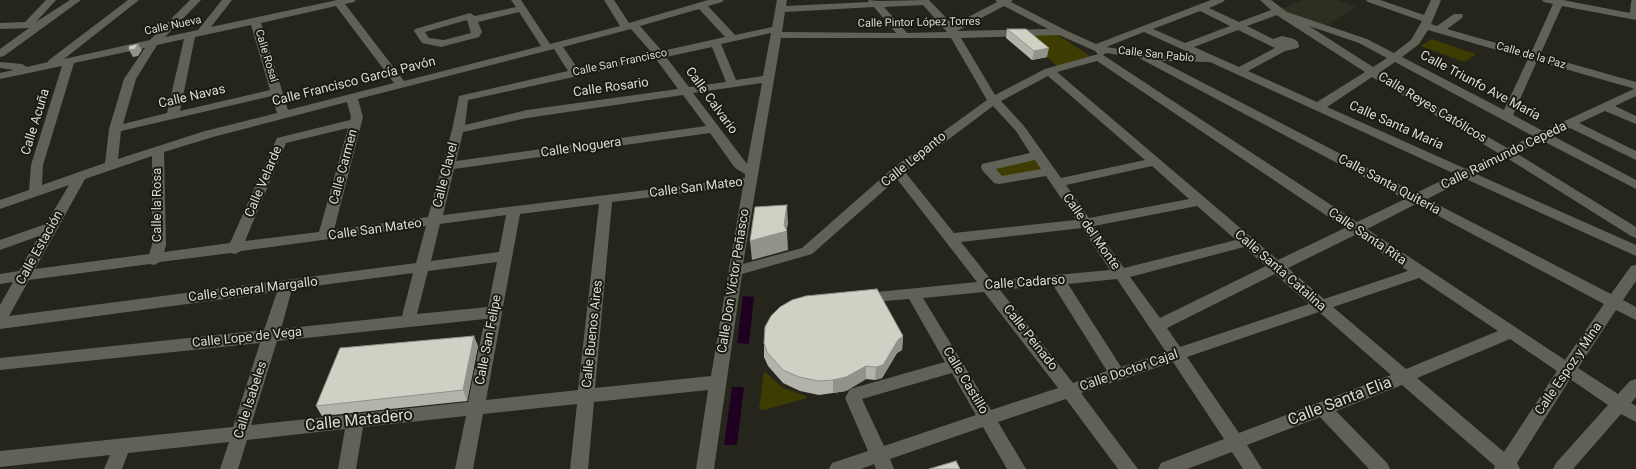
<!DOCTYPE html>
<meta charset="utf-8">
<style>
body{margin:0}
canvas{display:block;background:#25251c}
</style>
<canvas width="1636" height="469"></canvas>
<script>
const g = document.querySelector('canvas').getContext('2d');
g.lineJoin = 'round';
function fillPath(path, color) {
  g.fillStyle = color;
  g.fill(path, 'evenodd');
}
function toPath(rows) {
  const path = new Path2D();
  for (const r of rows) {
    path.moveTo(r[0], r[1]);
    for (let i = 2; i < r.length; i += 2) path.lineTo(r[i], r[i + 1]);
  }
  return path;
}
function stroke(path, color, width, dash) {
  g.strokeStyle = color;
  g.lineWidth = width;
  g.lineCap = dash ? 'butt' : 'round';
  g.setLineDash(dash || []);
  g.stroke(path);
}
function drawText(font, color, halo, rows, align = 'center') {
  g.font = font + ' Roboto,sans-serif';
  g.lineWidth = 4;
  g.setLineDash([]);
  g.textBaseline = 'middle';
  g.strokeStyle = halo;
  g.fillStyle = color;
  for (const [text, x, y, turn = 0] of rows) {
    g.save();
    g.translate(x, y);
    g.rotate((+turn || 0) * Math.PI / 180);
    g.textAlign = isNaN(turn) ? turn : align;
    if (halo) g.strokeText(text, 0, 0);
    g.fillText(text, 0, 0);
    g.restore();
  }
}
const built = toPath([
 [1308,0,1336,0,1356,7,1326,25,1284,12,1280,9,1301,1]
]);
const green = toPath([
 [1022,34,1056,34,1090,56,1057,66],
 [1432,39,1466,51,1476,54,1464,62,1421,46],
 [1039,155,1050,171,999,180,987,167],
 [764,371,783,388,806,396,806,398,764,410,759,409]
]);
const water = toPath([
 [743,296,754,297,749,344,737,343],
 [732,387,744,387,737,445,724,445]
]);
const minor = toPath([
 [46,0,56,0,36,22,70,0,81,0,4,56,0,57,0,49,29,28,0,29,0,23,25,22,46,0],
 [128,0,139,0,64,59,150,40,190,0,201,0,165,37,198,30,222,0,232,0,211,27,337,0,356,0,354,2,345,4,404,81,541,46,519,12,478,22,482,32,479,37,441,47,422,43,414,31,415,29,470,13,475,16,516,7,511,0,521,0,550,44,620,26,604,0,614,0,629,23,708,0,724,0,722,2,708,6,735,35,772,27,777,0,787,0,786,6,869,2,868,0,879,1,929,0,953,25,997,2,995,0,1013,0,1011,2,1065,30,1096,44,1211,0,1225,0,1223,2,1209,8,1239,22,1271,10,1260,0,1271,0,1287,12,1367,39,1394,53,1411,40,1422,21,1368,2,1366,0,1380,0,1424,15,1431,0,1441,0,1431,24,1437,26,1454,14,1462,14,1463,16,1462,18,1447,29,1531,53,1553,4,1544,2,1542,0,1563,0,1630,13,1631,2,1632,0,1636,0,1636,20,1562,6,1540,55,1636,82,1636,96,1615,106,1636,116,1636,124,1605,111,1579,123,1636,151,1636,160,1570,128,1553,136,1636,180,1636,189,1543,141,1516,153,1636,227,1636,238,1631,236,1507,158,1476,174,1636,245,1636,256,1466,179,1427,199,1611,294,1631,266,1636,265,1636,281,1623,300,1636,307,1636,320,1616,310,1578,368,1618,394,1630,381,1636,379,1636,397,1631,403,1636,406,1636,422,1621,414,1573,469,1553,469,1556,463,1608,405,1570,379,1517,463,1520,469,1494,469,1495,466,1402,385,1336,411,1387,463,1390,469,1369,469,1320,417,1247,445,1262,469,1243,469,1232,452,1187,469,1158,469,1161,463,1224,439,1173,362,1081,393,1138,469,1118,469,1066,399,998,422,1026,469,1007,469,983,427,890,459,894,469,876,469,874,464,861,469,829,469,832,463,868,451,845,398,850,389,945,362,909,299,862,303,857,302,854,298,857,294,977,282,897,179,812,254,742,274,714,469,696,469,708,390,594,402,588,469,570,469,577,404,483,414,473,469,455,469,466,416,363,427,356,469,338,469,345,429,247,440,238,469,220,469,229,442,128,453,122,469,104,469,110,455,0,467,0,451,233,427,260,343,0,370,0,358,264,330,277,292,0,329,0,305,13,282,0,284,0,274,19,271,39,236,0,250,0,240,46,224,69,185,0,209,0,200,29,190,31,165,62,66,0,79,0,73,14,70,0,68,0,62,22,64,27,67,48,62,49,60,128,0],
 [923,5,947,32,907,33,884,7,923,5],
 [336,6,394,83,288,110,261,23,336,6],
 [1004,6,1048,29,957,31,1004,6],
 [874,7,896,33,782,32,785,12,874,7],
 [699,9,725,37,662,51,640,26,699,9],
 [1200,11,1230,26,1185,43,1153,29,1200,11],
 [1277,15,1278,16,1365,72,1317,102,1248,71,1285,51,1298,48,1299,46,1298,42,1294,39,1282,36,1273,39,1247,26,1277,15],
 [467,20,471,33,444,40,429,38,425,32,467,20],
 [251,25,270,90,180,111,195,37,251,25],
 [1309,26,1359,43,1387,58,1373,67,1309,26],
 [631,29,652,53,578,69,563,47,631,29],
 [1238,30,1275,48,1239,67,1194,47,1238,30],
 [1428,30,1528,59,1504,110,1402,57,1419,44,1428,30],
 [1144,32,1197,56,1161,55,1106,47,1144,32],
 [771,33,763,76,736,80,721,44,771,33],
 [1059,35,1095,51,1098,54,1045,69,995,95,961,38,1059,35],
 [781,38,951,38,987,100,893,168,802,248,743,264,781,38],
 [184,39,167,113,123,124,136,79,157,45,184,39],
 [712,47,726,82,689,87,666,57,712,47],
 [145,48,124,79,109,129,105,163,42,185,43,165,74,63,145,48],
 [554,49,568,71,459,96,452,130,428,217,334,230,363,117,358,99,554,49],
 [1106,53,1139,58,1405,199,1357,222,1103,55,1106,53],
 [656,59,678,89,527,110,465,125,468,100,656,59],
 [1097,61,1345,228,1278,260,1057,72,1097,61],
 [1161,61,1210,62,1455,174,1416,193,1161,61],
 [1537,61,1632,88,1634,89,1543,131,1513,115,1537,61],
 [1395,62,1533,136,1507,148,1379,73,1395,62],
 [1048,76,1145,160,1061,178,1024,126,1001,101,1048,76],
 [1372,77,1498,153,1466,169,1327,107,1372,77],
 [762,83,747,164,693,93,762,83],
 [683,95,706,126,456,161,463,132,527,118,683,95],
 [272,96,277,113,205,131,118,159,121,131,272,96],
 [347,102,351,117,350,120,277,138,230,243,164,252,166,245,164,152,213,137,347,102],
 [993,106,1016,131,1030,153,982,164,981,167,982,170,994,183,999,184,1046,176,1076,220,954,233,905,172,993,106],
 [348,128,319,232,245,241,286,143,348,128],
 [710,133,735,168,745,174,745,178,443,215,454,169,710,133],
 [152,156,152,245,149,254,35,269,85,179,152,156],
 [1035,160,1041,169,1002,176,996,169,1035,160],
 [1152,166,1189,199,1089,218,1066,185,1152,166],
 [743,186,711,376,595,388,612,202,743,186],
 [599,204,578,390,486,400,520,214,599,204],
 [1416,204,1604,304,1565,360,1367,229,1416,204],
 [1197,206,1236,240,1124,268,1094,226,1197,206],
 [506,215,499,252,431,261,440,224,506,215],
 [426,226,416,263,9,316,29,280,150,264,154,265,160,262,231,253,235,254,241,251,426,226],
 [1082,228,1110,270,992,281,961,242,1082,228],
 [1355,235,1408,271,1324,299,1288,268,1355,235],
 [1244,247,1266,266,1160,318,1130,277,1244,247],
 [497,262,488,307,417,314,428,271,497,262],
 [413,273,402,316,281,329,292,289,413,273],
 [1275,274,1309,304,1180,347,1167,328,1275,274],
 [1419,278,1498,331,1406,369,1333,307,1419,278],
 [1117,279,1166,352,1121,367,1068,284,1117,279],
 [1053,285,1107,371,1073,383,1000,290,1053,285],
 [984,292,1058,388,991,410,923,298,984,292],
 [1319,312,1391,375,1239,433,1187,357,1319,312],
 [485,319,468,402,251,425,277,341,485,319],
 [1510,339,1557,371,1504,452,1417,378,1510,339],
 [952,373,976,415,884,446,862,399,952,373]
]);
const wall = toPath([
 [1007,29,1047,57,1032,60,1006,38],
 [903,336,902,350,897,353,882,378,875,380,866,379,846,391,833,393,819,395,800,391,783,383,768,366,764,357,764,343],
 [478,346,467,401,322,416,316,406]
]);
const shadedWall = toPath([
 [138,44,142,50,138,56,133,57,129,50],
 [1049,48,1047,57,1032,60,1034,51],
 [787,205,788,224,786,232,787,231,788,250,752,260,750,241,784,225],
 [474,336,478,346,467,401,463,390],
 [903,336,902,350,897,353,882,378,875,380,876,367,898,340],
 [866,366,866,379,846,391,833,393,833,380]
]);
const building = toPath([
 [1007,29,1026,29,1049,48,1034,51,1007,29],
 [138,44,135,49,129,50,129,46,138,44],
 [787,205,784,225,787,231,750,241,755,207,787,205],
 [877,289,903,336,898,340,883,365,876,367,866,366,846,377,833,380,819,381,799,377,783,370,767,352,764,343,765,327,771,316,780,307,792,300,806,296,877,289],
 [474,336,463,390,316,406,340,348,474,336],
 [956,461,960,469,929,469,956,461]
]);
const farStreetnames = [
 ["Calle Pintor López Torres",919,23,-1],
 ["Calle Nueva",173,26,-12],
 ["Calle San Pablo",1156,55,6],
 ["Calle Rosal",266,56,73],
 ["Calle de la Paz",1531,56,16],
 ["Calle San Francisco",620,63,-12]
];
const streetNames = [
 ["Calle Francisco García Pavón",354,82,-14],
 ["Calle Triunfo Ave María",1480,86,28],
 ["Calle Rosario",611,88,-8],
 ["Calle Navas",192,97,-13],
 ["Calle Calvario",711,101,54],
 ["Calle Reyes Católicos",1432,108,31],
 ["Calle Acuña",36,122,-73],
 ["Calle Santa María",1396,126,24],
 ["Calle Noguera",581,148,-8],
 ["Calle Raimundo Cepeda",1504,156,-26],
 ["Calle Lepanto",914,160,-39],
 ["Calle Carmen",344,167,-75],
 ["Calle Clavel",446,175,-76],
 ["Calle Velarde",264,182,-67],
 ["Calle Santa Quiteria",1389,185,28],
 ["Calle San Mateo",696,188,-7],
 ["Calle la Rosa",158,205,-90],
 ["Calle San Mateo",375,230,-8],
 ["Calle del Monte",1091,232,55],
 ["Calle Santa Rita",1367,237,34],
 ["Calle Estación",40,248,-61],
 ["Calle Santa Catalina",1280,271,41],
 ["Calle Don Víctor Peñasco",734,281,-81],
 ["Calle Cadarso",1025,283,-4],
 ["Calle General Margallo",253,290,-7],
 ["Calle Buenos Aires",593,334,-84],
 ["Calle Lope de Vega",247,338,-6],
 ["Calle Peinado",1030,338,52],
 ["Calle San Felipe",489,340,-79],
 ["Calle Espoz y Mina",1569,369,-56],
 ["Calle Doctor Cajal",1129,371,-19],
 ["Calle Castillo",965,381,59],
 ["Calle Isabeles",251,400,-72]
];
const nearStreetnames = [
 ["Calle Santa Elia",1340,402,-21],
 ["Calle Matadero",359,421,-6]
];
fillPath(built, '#2e2f20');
fillPath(green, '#3d3d02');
fillPath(water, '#200020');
fillPath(minor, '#606157');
fillPath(wall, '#b3b4a9');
fillPath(shadedWall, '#92928a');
fillPath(building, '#d0d1c5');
stroke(building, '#92928a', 1);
drawText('11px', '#dbdbd6', '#1b1b13', farStreetnames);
drawText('13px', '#dbdbd6', '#1b1b13', streetNames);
drawText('16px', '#dbdbd6', '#1b1b13', nearStreetnames);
</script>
